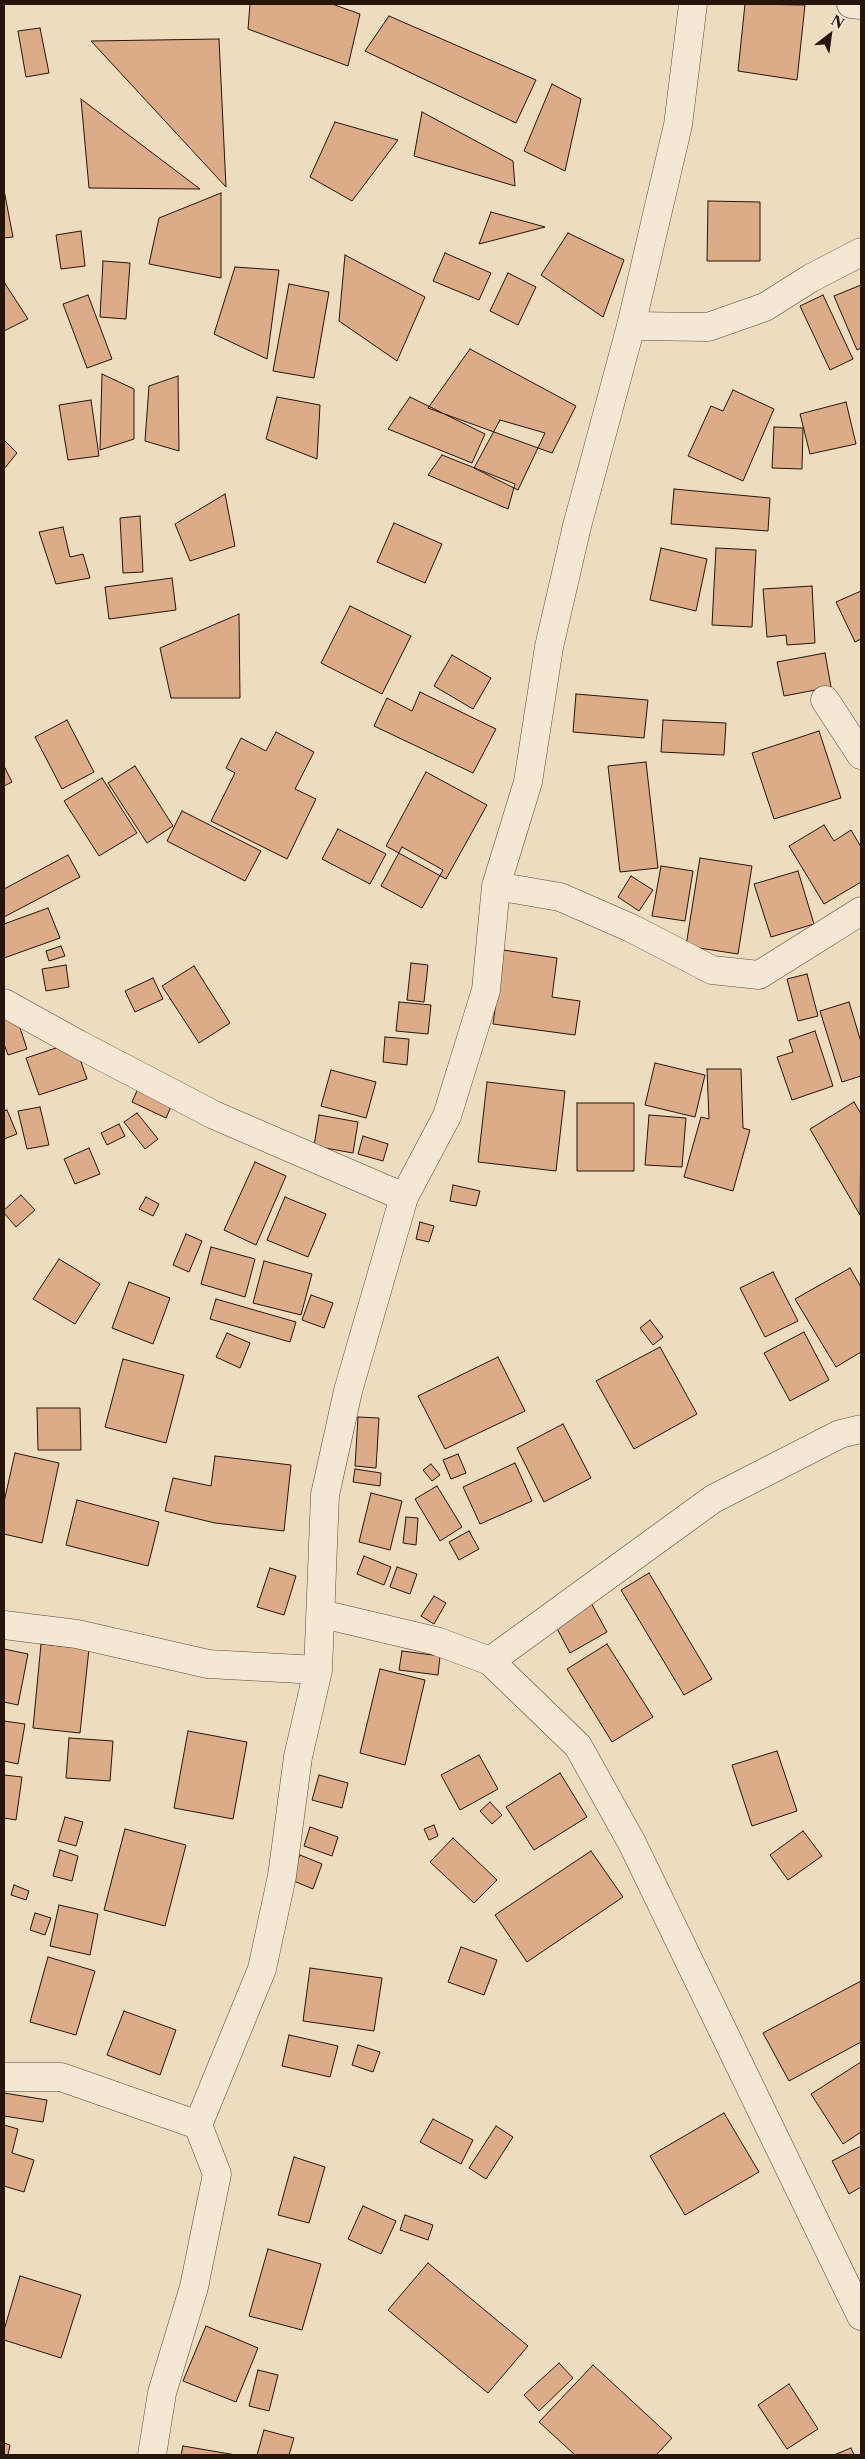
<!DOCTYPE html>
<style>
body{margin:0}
#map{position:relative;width:865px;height:2459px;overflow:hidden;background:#eedcbf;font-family:"Libre Caslon Text",serif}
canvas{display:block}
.frame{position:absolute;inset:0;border:5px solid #27140a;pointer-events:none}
.north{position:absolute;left:805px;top:10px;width:50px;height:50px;-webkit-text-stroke:4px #f4e8d5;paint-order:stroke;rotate:30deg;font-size:14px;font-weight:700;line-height:20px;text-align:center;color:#27140a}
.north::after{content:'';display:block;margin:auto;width:18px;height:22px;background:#27140a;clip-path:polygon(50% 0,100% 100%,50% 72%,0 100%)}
</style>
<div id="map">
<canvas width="865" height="2459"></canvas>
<div class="frame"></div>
<div class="north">N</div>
</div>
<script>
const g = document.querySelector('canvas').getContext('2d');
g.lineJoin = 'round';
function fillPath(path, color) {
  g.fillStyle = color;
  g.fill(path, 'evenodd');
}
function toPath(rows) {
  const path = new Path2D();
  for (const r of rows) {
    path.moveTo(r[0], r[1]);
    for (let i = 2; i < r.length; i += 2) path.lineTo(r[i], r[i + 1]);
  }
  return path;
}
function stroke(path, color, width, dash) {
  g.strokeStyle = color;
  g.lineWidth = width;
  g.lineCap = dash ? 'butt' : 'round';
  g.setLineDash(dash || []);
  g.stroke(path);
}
const building = toPath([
 [250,4,332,4,360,14,348,66,248,29,250,4],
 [745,4,805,5,797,80,738,71,745,4],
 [389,16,536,80,516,123,365,51,389,16],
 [40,28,49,73,26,77,18,31,40,28],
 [219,39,226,187,91,41,219,39],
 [552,84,581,99,565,171,524,151,552,84],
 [81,99,200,189,89,188,81,99],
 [422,112,513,161,515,186,414,156,422,112],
 [335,122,398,140,352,201,310,177,335,122],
 [4,190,13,237,4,238,4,190],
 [221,193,221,278,149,264,159,218,221,193],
 [708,201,760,202,760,261,707,261,708,201],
 [491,212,545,227,479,244,491,212],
 [81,231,85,266,61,269,56,235,81,231],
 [568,233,624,260,603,317,541,275,568,233],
 [445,253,491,273,479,300,433,281,445,253],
 [345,255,425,297,397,361,339,321,345,255],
 [103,261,130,263,126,319,100,317,103,261],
 [235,267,279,270,267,359,214,334,235,267],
 [508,273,536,287,518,325,490,311,508,273],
 [4,282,28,319,4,331,4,282],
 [289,284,329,292,314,378,273,371,289,284],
 [861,285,861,348,857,350,834,296,861,285],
 [88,295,112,359,87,368,63,304,88,295],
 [823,295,853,359,830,370,800,306,823,295],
 [470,349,576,406,552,453,428,408,470,349],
 [102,374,134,389,134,439,100,450,102,374],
 [178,376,179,451,145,441,149,386,178,376],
 [733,390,774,409,743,481,688,456,711,406,723,411,733,390],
 [277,397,320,405,317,459,266,439,277,397],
 [410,397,485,434,472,463,388,429,410,397],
 [91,400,99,456,68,460,59,405,91,400],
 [846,402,856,444,810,454,800,414,846,402],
 [500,420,545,433,518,490,474,468,500,420],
 [774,427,803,428,802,469,772,468,774,427],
 [4,440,17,453,4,469,4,440],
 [442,455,515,484,508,509,428,475,442,455],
 [674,489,770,498,768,531,671,524,674,489],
 [225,494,235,546,190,561,175,524,225,494],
 [140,516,143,572,123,573,120,518,140,516],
 [394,523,442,544,425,583,377,562,394,523],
 [63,527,70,557,83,554,90,578,56,584,39,532,63,527],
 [661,548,707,559,696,611,650,600,661,548],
 [716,548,756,550,752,627,712,625,716,548],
 [172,578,176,610,109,619,105,587,172,578],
 [812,586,815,643,787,645,786,635,767,637,763,589,812,586],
 [861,591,861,639,855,642,836,602,861,591],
 [350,606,411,636,382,694,321,663,350,606],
 [239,614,240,698,171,698,160,648,239,614],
 [825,653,831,687,784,696,777,662,825,653],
 [452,655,491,678,473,709,434,686,452,655],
 [420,692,496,729,473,773,374,726,387,698,412,711,420,692],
 [576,694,648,700,644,738,573,732,576,694],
 [67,720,94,772,62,789,35,737,67,720],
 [663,720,726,723,724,755,661,752,663,720],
 [819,731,841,798,774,819,752,753,819,731],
 [276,732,314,752,295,789,316,799,287,859,211,821,235,773,226,768,241,738,266,751,276,732],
 [646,762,658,868,620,872,608,766,646,762],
 [4,766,12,782,4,786,4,766],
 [135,766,173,826,147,843,108,783,135,766],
 [426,772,487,805,446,879,386,846,426,772],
 [102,778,137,833,99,856,64,801,102,778],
 [182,811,261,851,245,881,167,841,182,811],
 [824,825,834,841,851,830,861,847,861,882,824,904,789,846,824,825],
 [338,829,386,854,370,884,322,859,338,829],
 [402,847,443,870,422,908,381,886,402,847],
 [68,855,80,877,4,917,4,889,68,855],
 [700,858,752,866,738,954,686,946,700,858],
 [661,866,693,871,685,921,652,916,661,866],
 [798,871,814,924,771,937,754,884,798,871],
 [631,876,653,890,639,911,618,897,631,876],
 [48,908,60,938,4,958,4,924,48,908],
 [61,946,65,956,49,961,46,951,61,946],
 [503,950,557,958,552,997,580,1001,575,1035,493,1024,503,950],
 [411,963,428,965,424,1002,407,1000,411,963],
 [66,965,69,987,46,991,42,969,66,965],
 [194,966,230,1023,199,1043,162,986,194,966],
 [807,974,818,1016,798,1021,787,979,807,974],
 [153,978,163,999,135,1012,125,991,153,978],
 [399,1002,431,1005,428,1034,396,1031,399,1002],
 [849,1002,861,1042,861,1076,842,1082,820,1011,849,1002],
 [15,1013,27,1049,8,1055,4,1044,4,1016,15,1013],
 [815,1031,833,1086,792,1100,777,1057,793,1052,789,1040,815,1031],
 [385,1037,409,1039,407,1065,383,1062,385,1037],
 [74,1042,87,1079,39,1095,26,1058,74,1042],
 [655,1063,705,1075,695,1117,645,1105,655,1063],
 [707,1069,741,1069,743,1128,750,1130,733,1191,684,1177,701,1117,709,1119,707,1069],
 [331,1070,376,1082,366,1118,321,1106,331,1070],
 [487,1082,565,1091,556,1171,478,1162,487,1082],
 [140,1084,174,1100,166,1118,132,1102,140,1084],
 [854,1102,861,1114,860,1215,810,1129,854,1102],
 [577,1103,634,1103,634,1171,577,1171,577,1103],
 [40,1107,49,1145,27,1149,18,1111,40,1107],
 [7,1110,17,1134,4,1139,4,1111,7,1110],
 [137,1113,158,1139,145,1149,124,1122,137,1113],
 [319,1115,358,1122,353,1153,314,1146,319,1115],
 [649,1115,686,1118,682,1167,645,1165,649,1115],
 [119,1124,125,1136,107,1145,101,1133,119,1124],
 [363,1136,388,1144,383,1161,358,1154,363,1136],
 [89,1148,100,1174,75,1184,64,1159,89,1148],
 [255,1162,286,1176,256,1245,224,1230,255,1162],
 [453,1185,480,1191,476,1206,450,1201,453,1185],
 [21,1195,35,1210,16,1227,4,1213,4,1210,21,1195],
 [146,1197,159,1204,153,1216,139,1209,146,1197],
 [285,1197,326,1214,308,1257,267,1240,285,1197],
 [420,1222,434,1226,429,1242,416,1239,420,1222],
 [186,1234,202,1241,189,1272,173,1265,186,1234],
 [211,1247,255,1259,245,1297,201,1284,211,1247],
 [59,1259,100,1284,75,1324,33,1299,59,1259],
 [264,1261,312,1274,301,1315,253,1303,264,1261],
 [850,1268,861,1287,861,1352,836,1367,795,1299,850,1268],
 [773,1272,798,1321,765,1337,740,1288,773,1272],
 [129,1282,170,1298,153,1344,112,1328,129,1282],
 [311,1295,333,1303,324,1328,302,1320,311,1295],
 [216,1299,296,1322,290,1342,210,1319,216,1299],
 [650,1320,663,1337,653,1345,640,1328,650,1320],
 [804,1332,829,1380,790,1401,764,1353,804,1332],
 [227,1333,250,1343,240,1368,216,1357,227,1333],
 [660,1347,697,1414,634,1449,596,1381,660,1347],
 [498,1357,525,1411,445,1449,418,1396,498,1357],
 [123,1359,184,1375,166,1443,105,1427,123,1359],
 [37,1408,80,1408,81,1450,38,1450,37,1408],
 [358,1417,379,1418,376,1468,355,1466,358,1417],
 [563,1424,591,1478,544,1502,517,1448,563,1424],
 [15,1453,59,1463,42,1543,4,1534,4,1502,15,1453],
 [458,1454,466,1473,451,1479,443,1460,458,1454],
 [215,1456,291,1465,284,1531,215,1523,165,1511,173,1478,211,1486,215,1456],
 [515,1463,532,1501,480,1524,463,1487,515,1463],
 [431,1464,440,1475,432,1481,423,1470,431,1464],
 [355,1469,381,1473,380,1486,353,1482,355,1469],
 [437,1486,462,1527,440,1541,415,1499,437,1486],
 [371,1493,402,1501,390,1550,359,1542,371,1493],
 [77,1500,159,1522,148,1566,66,1545,77,1500],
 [406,1517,418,1518,416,1545,403,1543,406,1517],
 [469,1531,479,1549,459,1560,449,1542,469,1531],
 [364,1556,391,1567,384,1585,357,1574,364,1556],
 [397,1567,417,1574,410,1594,390,1587,397,1567],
 [270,1568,296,1576,284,1615,257,1607,270,1568],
 [649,1573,712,1679,684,1695,621,1590,649,1573],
 [434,1596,446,1603,434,1624,421,1616,434,1596],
 [590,1601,607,1632,570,1653,553,1621,590,1601],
 [41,1644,89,1649,80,1733,33,1728,41,1644],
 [607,1644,653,1717,612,1742,567,1669,607,1644],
 [4,1649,28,1654,18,1705,4,1702,4,1649],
 [402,1651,440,1656,438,1675,399,1670,402,1651],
 [380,1669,425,1680,405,1765,360,1753,380,1669],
 [4,1721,25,1724,18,1764,4,1761,4,1721],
 [188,1731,247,1742,233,1819,174,1808,188,1731],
 [69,1738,113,1741,110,1781,66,1778,69,1738],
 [777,1751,797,1811,752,1826,732,1765,777,1751],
 [479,1755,498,1789,460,1810,441,1775,479,1755],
 [560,1773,587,1817,534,1850,506,1807,560,1773],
 [4,1775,22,1777,16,1820,4,1818,4,1775],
 [319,1775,348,1783,342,1808,312,1800,319,1775],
 [490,1802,502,1815,492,1824,480,1811,490,1802],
 [65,1817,83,1822,76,1846,58,1841,65,1817],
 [434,1825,438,1836,429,1840,424,1829,434,1825],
 [310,1827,338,1837,332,1856,304,1846,310,1827],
 [125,1829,186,1845,165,1926,104,1910,125,1829],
 [803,1831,822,1856,788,1880,770,1855,803,1831],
 [453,1838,497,1880,474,1903,430,1862,453,1838],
 [60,1850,78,1856,72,1881,53,1876,60,1850],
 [591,1851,623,1897,527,1962,495,1915,591,1851],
 [300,1855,322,1864,313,1889,289,1879,300,1855],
 [14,1885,29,1891,26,1900,11,1895,14,1885],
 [59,1905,98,1914,90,1955,50,1946,59,1905],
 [35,1913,51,1918,45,1935,30,1930,35,1913],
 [461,1947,497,1960,484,1995,448,1982,461,1947],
 [48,1957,95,1971,76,2035,30,2022,48,1957],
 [310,1968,382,1978,374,2031,303,2021,310,1968],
 [861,1981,861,2042,789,2081,763,2033,861,1981],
 [124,2011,176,2030,160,2075,107,2055,124,2011],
 [289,2035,338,2046,330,2077,282,2066,289,2035],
 [358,2045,380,2052,373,2072,352,2065,358,2045],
 [861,2062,861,2132,843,2144,811,2094,861,2062],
 [4,2093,47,2100,43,2122,4,2116,4,2093],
 [724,2113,759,2172,685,2215,650,2156,724,2113],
 [433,2119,473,2140,461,2164,420,2142,433,2119],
 [4,2125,18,2129,12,2153,34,2160,24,2192,4,2186,4,2125],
 [496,2126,513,2137,486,2179,469,2168,496,2126],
 [861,2146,861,2187,849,2194,832,2161,861,2146],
 [294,2157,325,2167,309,2223,278,2215,294,2157],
 [363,2206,396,2221,381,2254,348,2239,363,2206],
 [405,2215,433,2225,428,2240,400,2230,405,2215],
 [268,2249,321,2264,302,2330,249,2316,268,2249],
 [428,2263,528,2346,488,2393,388,2310,428,2263],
 [20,2276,81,2295,61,2358,4,2340,4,2330,20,2276],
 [206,2326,258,2348,236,2402,183,2381,206,2326],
 [559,2363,573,2378,539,2411,524,2395,559,2363],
 [593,2365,672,2438,656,2455,575,2455,539,2422,593,2365],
 [258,2370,278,2375,269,2411,249,2406,258,2370],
 [789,2384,818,2429,787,2449,758,2405,789,2384],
 [264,2430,294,2438,289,2455,257,2455,264,2430],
 [4,2443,10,2445,8,2455,4,2455,4,2443],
 [183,2446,236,2455,181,2455,183,2446],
 [851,2448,854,2455,834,2455,851,2448]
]);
const minor = toPath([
 [851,4,861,5],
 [631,326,708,327,765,307,811,278,861,252],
 [825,700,861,755],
 [496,886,560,897,631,928,712,970,759,975,861,911],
 [4,1003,78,1044,214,1115,404,1197],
 [322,1614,436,1641,490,1661,578,1746,632,1843,861,2316],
 [4,1625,77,1634,208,1664,318,1670],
 [490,1661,713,1499,840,1434,861,1429],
 [4,2077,61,2077,198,2125],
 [152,2455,162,2393,194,2287,217,2174,198,2125,262,1969,282,1876,298,1757,318,1670,325,1495,348,1391,404,1197,447,1116,486,990,496,886,528,782,549,647,577,526,631,326,678,125,693,4]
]);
fillPath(building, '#dcab87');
stroke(building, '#27140a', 1);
stroke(minor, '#594637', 29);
stroke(minor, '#f4e8d5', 28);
</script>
